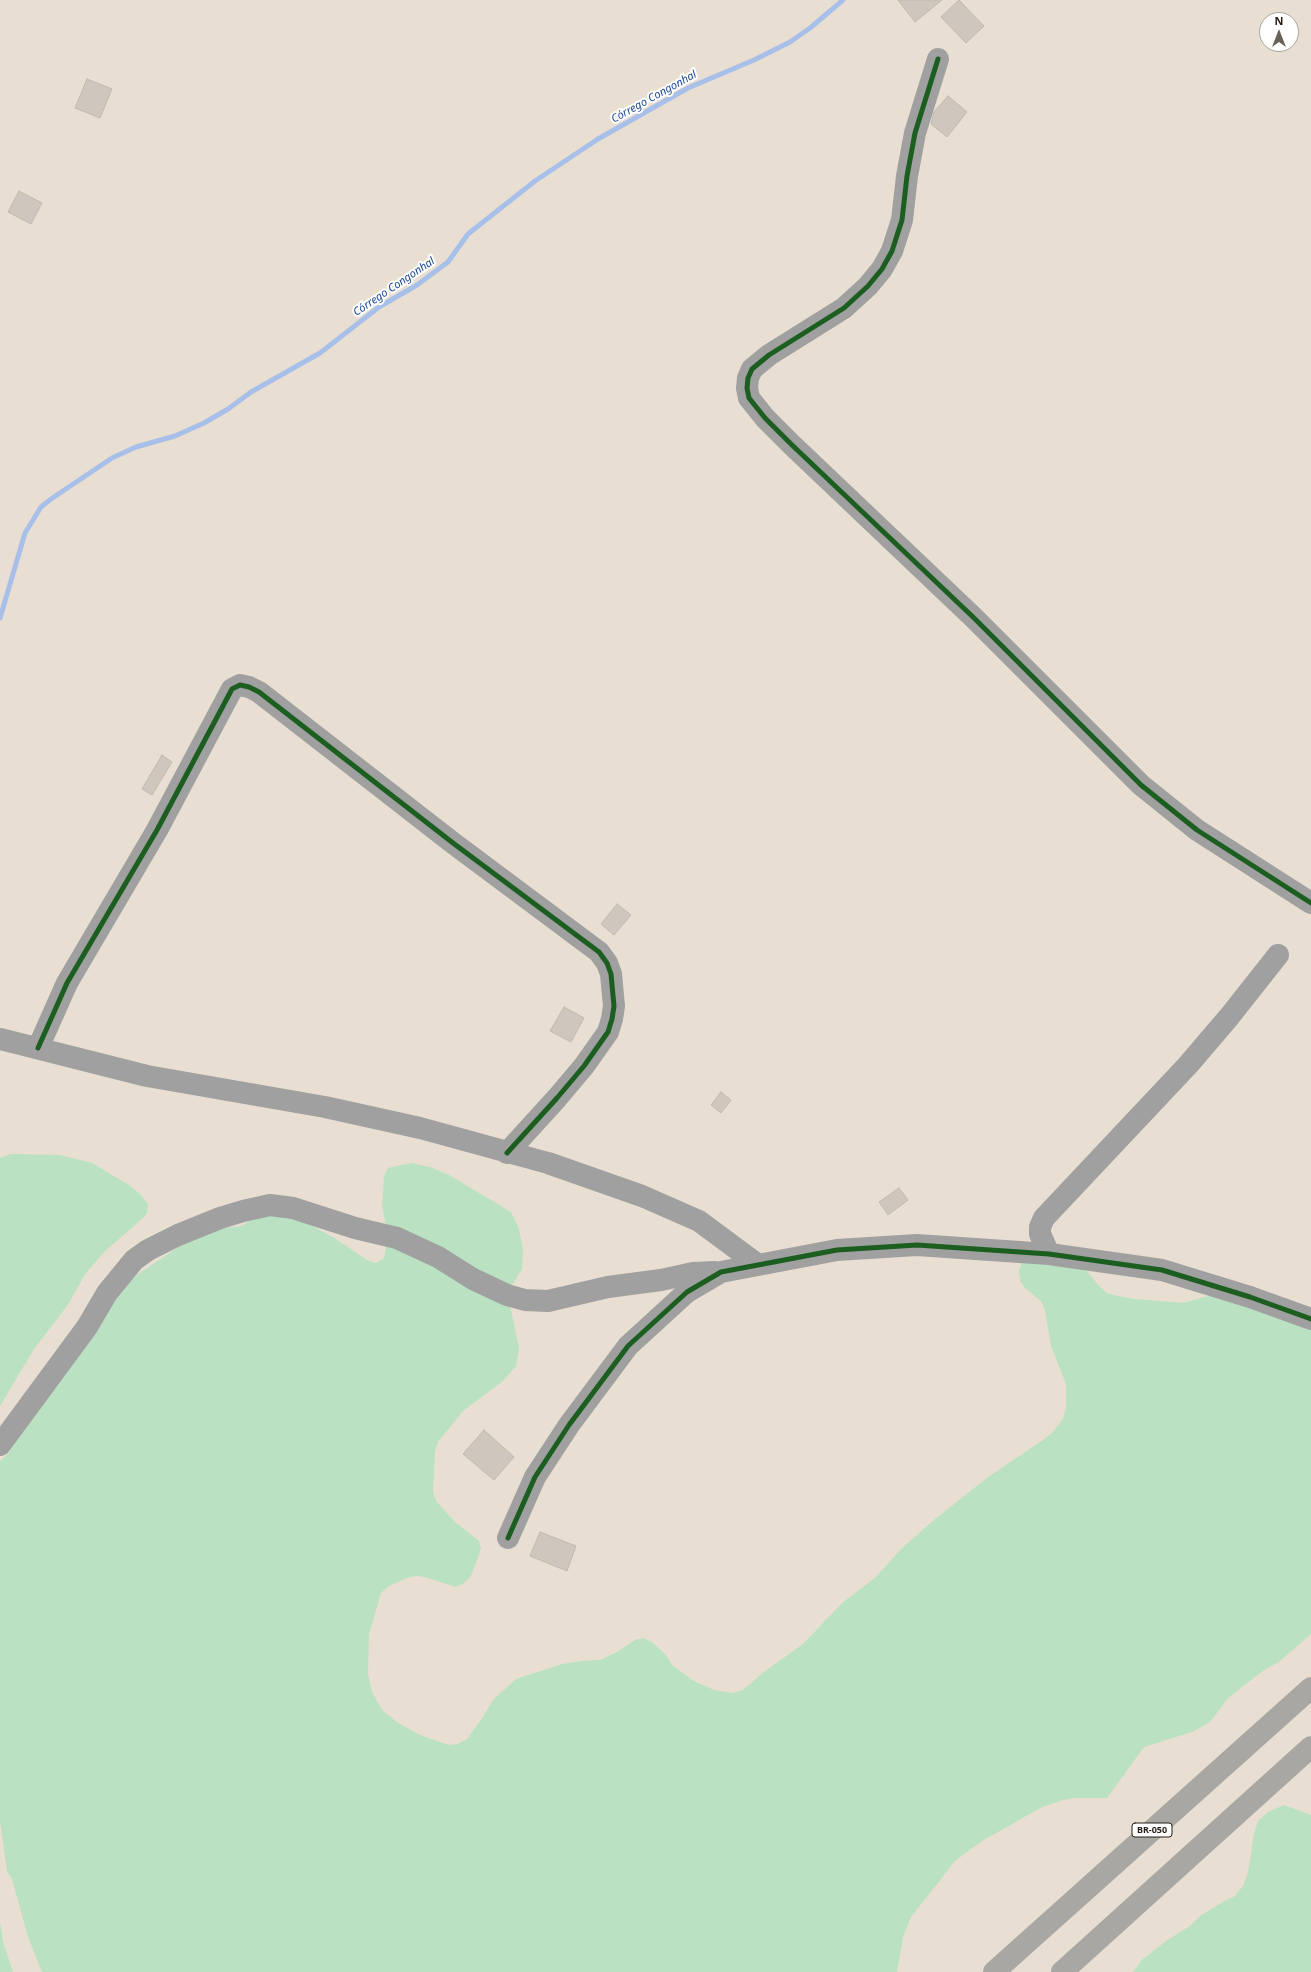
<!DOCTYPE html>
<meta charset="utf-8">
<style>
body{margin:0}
#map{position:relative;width:1311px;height:1972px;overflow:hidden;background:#e8dfd2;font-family:"Noto Sans",sans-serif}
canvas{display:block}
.north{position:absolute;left:1259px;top:12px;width:40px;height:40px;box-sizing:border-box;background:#fff;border:1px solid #a8a5a2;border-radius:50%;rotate:0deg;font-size:11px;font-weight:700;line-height:16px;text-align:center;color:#251e16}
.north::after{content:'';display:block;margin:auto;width:14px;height:18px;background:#696258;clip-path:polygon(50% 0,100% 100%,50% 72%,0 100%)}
</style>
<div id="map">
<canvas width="1311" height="1972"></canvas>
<div class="north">N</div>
</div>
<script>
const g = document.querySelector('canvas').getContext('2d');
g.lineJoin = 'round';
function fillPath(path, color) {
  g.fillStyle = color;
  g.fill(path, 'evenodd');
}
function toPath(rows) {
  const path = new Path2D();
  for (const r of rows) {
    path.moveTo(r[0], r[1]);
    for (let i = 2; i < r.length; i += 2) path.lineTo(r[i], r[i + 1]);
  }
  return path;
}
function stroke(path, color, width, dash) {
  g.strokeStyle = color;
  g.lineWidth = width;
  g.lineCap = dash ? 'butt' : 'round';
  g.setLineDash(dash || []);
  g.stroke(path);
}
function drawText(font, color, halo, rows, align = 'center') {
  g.font = font + ' "Noto Sans",sans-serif';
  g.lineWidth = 4;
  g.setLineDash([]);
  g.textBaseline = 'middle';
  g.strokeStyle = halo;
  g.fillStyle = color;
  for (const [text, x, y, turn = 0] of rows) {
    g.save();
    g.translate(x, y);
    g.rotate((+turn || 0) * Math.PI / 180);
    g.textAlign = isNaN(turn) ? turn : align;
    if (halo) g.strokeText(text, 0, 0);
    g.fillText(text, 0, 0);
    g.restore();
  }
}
const green = toPath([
 [11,1154,60,1155,92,1163,129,1185,140,1194,148,1204,147,1213,143,1218,103,1253,86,1273,67,1306,34,1349,0,1406,0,1158],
 [411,1163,430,1167,449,1175,511,1212,519,1229,523,1250,522,1269,511,1287,510,1306,519,1348,516,1366,503,1381,463,1411,438,1442,435,1451,433,1492,436,1501,455,1522,479,1541,481,1549,471,1576,464,1583,456,1587,425,1577,416,1576,407,1578,389,1586,381,1593,369,1634,368,1674,372,1692,382,1710,398,1723,420,1735,449,1745,458,1744,467,1739,483,1717,493,1700,516,1679,562,1664,582,1661,600,1660,617,1652,635,1640,643,1638,652,1642,666,1655,672,1665,694,1681,714,1690,733,1693,743,1690,765,1671,803,1644,842,1603,876,1577,901,1549,934,1520,988,1477,1043,1440,1052,1433,1063,1419,1066,1408,1066,1384,1051,1346,1045,1310,1041,1301,1024,1287,1020,1280,1019,1270,1023,1260,1082,1265,1100,1287,1107,1293,1118,1296,1135,1299,1183,1303,1209,1296,1280,1297,1289,1299,1311,1315,1311,1634,1280,1661,1264,1670,1228,1698,1210,1722,1192,1732,1144,1747,1107,1798,1074,1798,1063,1800,1042,1807,982,1841,955,1861,911,1917,903,1937,897,1972,42,1972,28,1937,12,1879,7,1871,0,1821,0,1461,10,1452,12,1441,128,1283,135,1276,185,1243,222,1228,242,1226,249,1221,256,1207,290,1214,333,1237,367,1260,376,1263,384,1258,386,1248,386,1226,382,1206,384,1176,388,1168],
 [1284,1805,1311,1815,1311,1972,1133,1972,1142,1960,1166,1941,1190,1926,1200,1916,1224,1901,1235,1896,1243,1886,1248,1873,1254,1833,1258,1821,1268,1812],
 [0,1921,3,1942,13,1972,0,1972]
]);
const stream = toPath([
 [0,618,25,533,41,507,51,499,112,458,136,447,175,436,204,423,228,409,251,392,320,353,379,307,417,285,448,262,468,234,535,181,598,139,688,88,754,60,790,42,810,28,843,0]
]);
const building = toPath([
 [898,0,942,0,915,22,898,0],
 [959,0,984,26,966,43,941,17,959,0],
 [87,79,112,89,100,118,75,108,87,79],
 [948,96,967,112,947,137,931,124,934,112,948,96],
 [19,191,42,203,31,224,8,212,19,191],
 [162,755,172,762,152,795,142,789,162,755],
 [617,904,631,915,614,935,601,924,617,904],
 [564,1007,584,1018,571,1042,550,1031,564,1007],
 [721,1092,731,1100,721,1113,711,1105,721,1092],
 [899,1188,908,1200,888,1215,879,1202,899,1188],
 [484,1430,514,1457,494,1480,463,1454,484,1430],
 [540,1532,576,1546,567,1571,530,1556,540,1532]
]);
const minor = toPath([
 [938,59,915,133,907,176,902,220,892,251,882,269,868,286,844,308,769,355,752,369,748,378,747,388,749,398,765,418,792,445,973,617,1141,785,1197,830,1311,903],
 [0,1039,147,1076,325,1107,420,1128,548,1163,642,1196,699,1221,757,1264],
 [38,1048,67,983,157,830,232,689,240,685,249,687,259,692,453,843,599,952,607,963,611,974,614,1006,612,1019,608,1032,584,1066,557,1098,507,1153],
 [1049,1254,1040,1234,1040,1227,1044,1218,1188,1065,1229,1017,1278,955],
 [0,1445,87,1327,107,1293,134,1260,148,1250,178,1235,220,1218,243,1211,270,1205,293,1208,355,1228,397,1238,438,1257,473,1279,507,1295,525,1300,548,1301,608,1287,661,1280,693,1273,715,1272],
 [508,1538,535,1477,569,1425,628,1346,687,1292,721,1272,837,1250,917,1245,1049,1254,1162,1270,1250,1297,1311,1319]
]);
const highway = toPath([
 [994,1972,1311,1688],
 [1062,1972,1311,1747]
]);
const cycleway = toPath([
 [938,59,915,133,907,176,902,220,892,251,882,269,868,286,844,308,769,355,752,369,748,378,747,388,749,398,765,418,792,445,973,617,1141,785,1197,830,1311,903],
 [38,1048,67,983,157,830,232,689,240,685,249,687,259,692,453,843,599,952,607,963,611,974,614,1006,612,1019,608,1032,584,1066,557,1098,507,1153],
 [508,1538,535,1477,569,1425,628,1346,687,1292,721,1272,837,1250,917,1245,1049,1254,1162,1270,1250,1297,1311,1319]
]);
const shields = [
 [1152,1830,40]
];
const shieldNames = [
 ["BR-050",1152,1830]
];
const waterNames = [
 ["Córrego Congonhal",654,97,-29],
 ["Córrego Congonhal",394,287,-34]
];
fillPath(green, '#bae1c1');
stroke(stream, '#a8c0e9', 5);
fillPath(building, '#cfc7be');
stroke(building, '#c0b9af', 1);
stroke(minor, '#a0a0a1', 22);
stroke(highway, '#a8a7a3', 22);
stroke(cycleway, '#1b5e20', 5);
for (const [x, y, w] of shields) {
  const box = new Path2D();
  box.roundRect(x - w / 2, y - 7, w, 14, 3);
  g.fillStyle = '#fff';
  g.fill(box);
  stroke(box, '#251e16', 1);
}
drawText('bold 9px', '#251e16', null, shieldNames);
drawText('italic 11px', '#1a4791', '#fff', waterNames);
</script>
